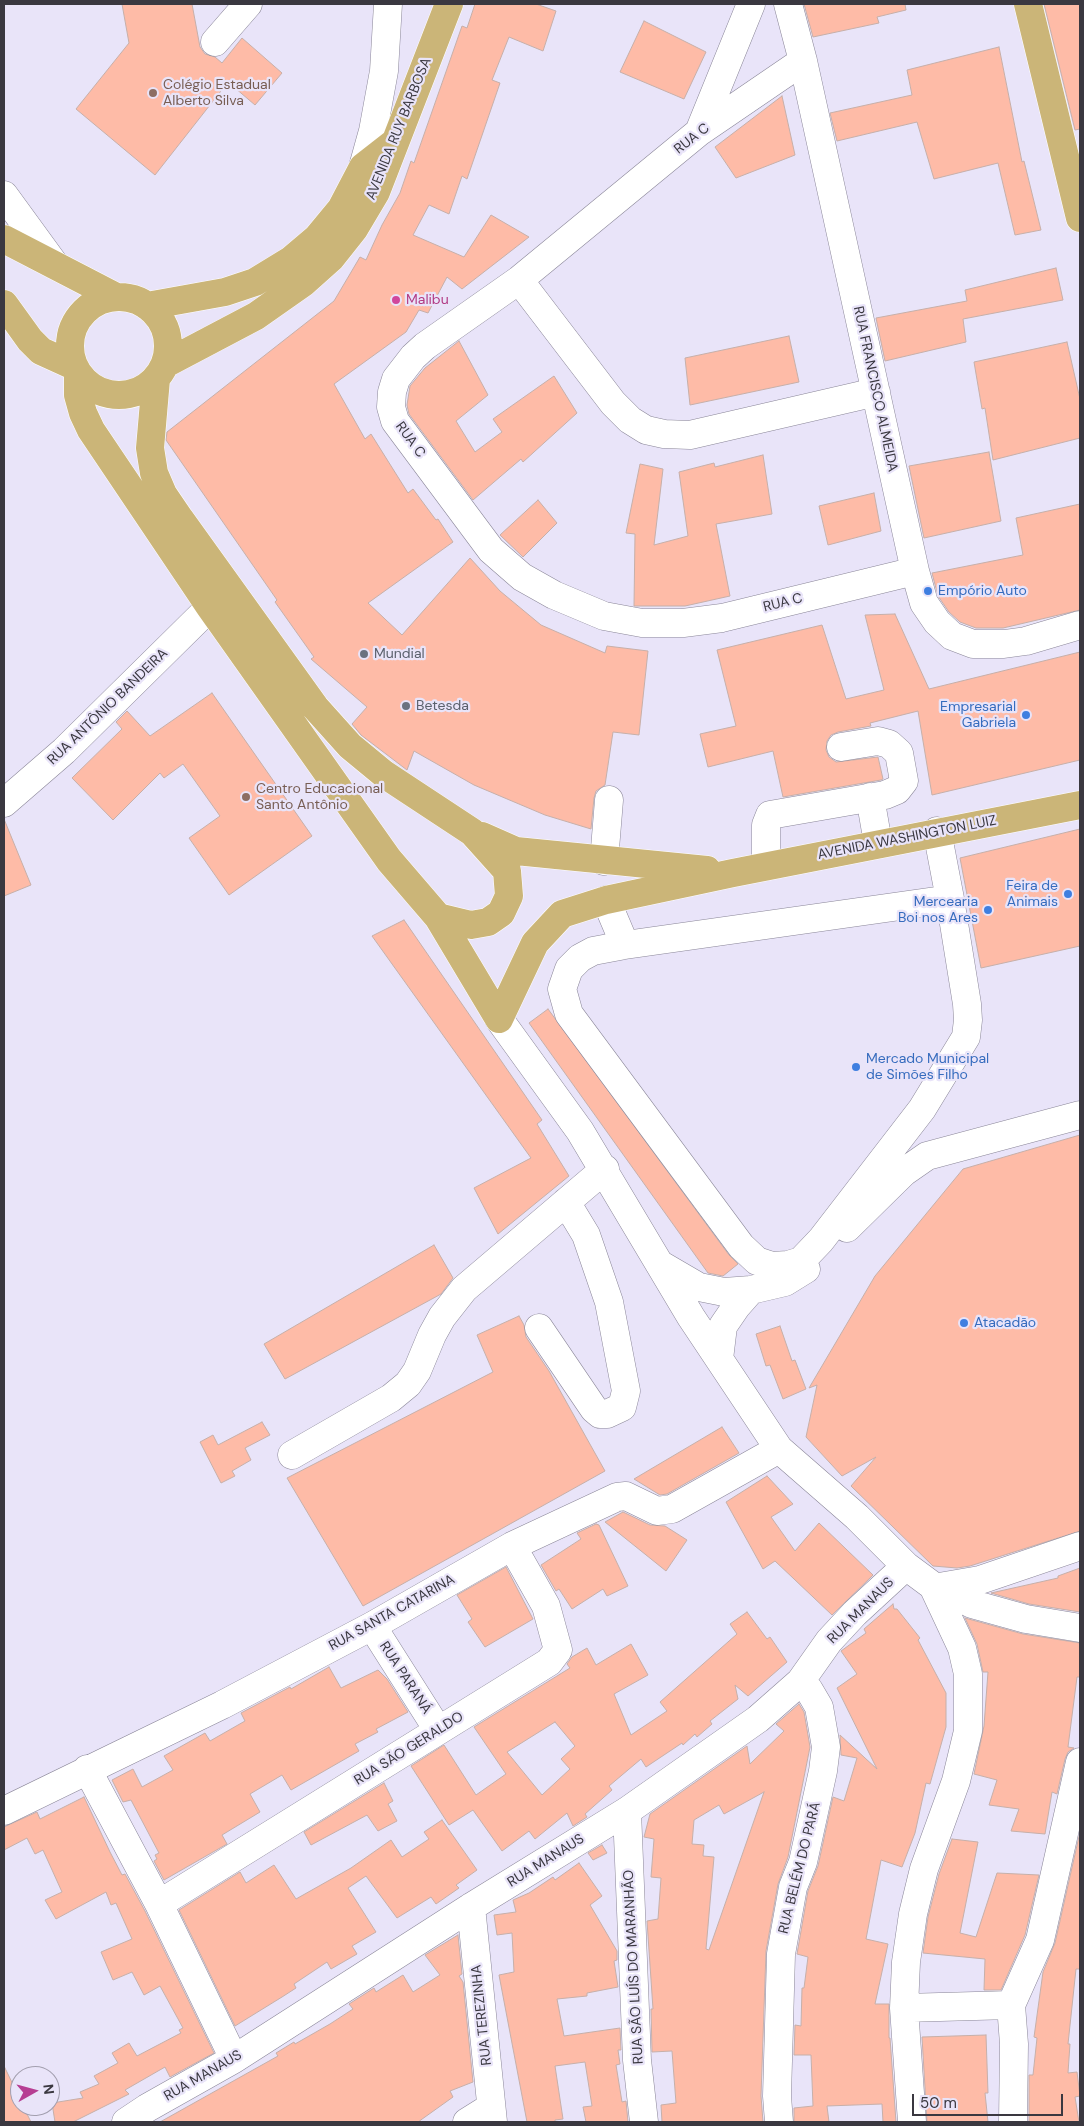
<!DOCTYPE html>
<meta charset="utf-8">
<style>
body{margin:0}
#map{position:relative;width:1084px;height:2126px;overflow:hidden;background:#e9e4f9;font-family:"DM Sans",sans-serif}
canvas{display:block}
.frame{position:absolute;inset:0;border:5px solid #3a3840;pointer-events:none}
.north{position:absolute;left:10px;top:2066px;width:50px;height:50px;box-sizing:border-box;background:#e9e4f9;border:1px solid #a39faf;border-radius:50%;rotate:83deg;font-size:14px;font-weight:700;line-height:20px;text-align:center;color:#3a3840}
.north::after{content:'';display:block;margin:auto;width:18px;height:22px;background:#b63e93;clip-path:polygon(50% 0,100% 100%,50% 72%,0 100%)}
.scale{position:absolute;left:912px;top:2094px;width:151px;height:22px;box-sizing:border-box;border:2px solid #3a3840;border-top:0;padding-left:6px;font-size:15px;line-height:18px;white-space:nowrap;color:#3a3840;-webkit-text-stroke:4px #e9e4f9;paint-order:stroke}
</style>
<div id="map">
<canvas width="1084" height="2126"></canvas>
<div class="frame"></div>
<div class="north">N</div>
<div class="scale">50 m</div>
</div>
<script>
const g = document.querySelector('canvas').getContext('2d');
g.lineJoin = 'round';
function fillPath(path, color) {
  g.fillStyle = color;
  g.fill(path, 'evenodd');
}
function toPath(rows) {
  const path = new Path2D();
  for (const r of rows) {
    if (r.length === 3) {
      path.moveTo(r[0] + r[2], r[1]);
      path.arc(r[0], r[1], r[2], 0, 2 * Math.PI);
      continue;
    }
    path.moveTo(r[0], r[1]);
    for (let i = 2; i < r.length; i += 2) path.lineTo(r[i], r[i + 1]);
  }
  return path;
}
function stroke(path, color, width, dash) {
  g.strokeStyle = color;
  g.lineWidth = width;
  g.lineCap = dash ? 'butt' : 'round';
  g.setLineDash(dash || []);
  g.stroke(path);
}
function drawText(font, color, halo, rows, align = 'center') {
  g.font = font + ' "DM Sans",sans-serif';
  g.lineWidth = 4.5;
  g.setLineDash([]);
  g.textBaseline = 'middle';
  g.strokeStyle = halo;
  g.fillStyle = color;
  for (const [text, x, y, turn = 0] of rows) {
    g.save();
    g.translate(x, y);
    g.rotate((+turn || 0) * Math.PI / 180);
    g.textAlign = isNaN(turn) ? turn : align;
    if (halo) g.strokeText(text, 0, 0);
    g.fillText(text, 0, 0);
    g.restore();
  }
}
const building = toPath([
 [122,4,192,4,200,47,205,54,215,57,222,63,242,38,282,73,255,105,228,82,155,175,76,109,129,43,122,4],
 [475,4,536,4,556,11,543,51,509,37,492,80,500,83,467,179,462,176,449,214,429,205,413,235,464,257,491,215,529,237,462,289,447,277,428,313,419,310,406,332,334,384,365,439,371,434,408,493,413,489,436,520,438,519,453,542,368,603,402,635,470,558,500,591,541,625,605,653,607,646,648,651,639,735,613,732,605,785,596,791,594,798,591,829,545,815,474,785,414,751,407,770,361,735,352,724,367,707,311,659,314,657,275,602,277,600,166,440,167,432,334,301,360,257,366,260,382,225,400,193,411,161,414,163,462,26,467,28,475,4],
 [804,4,905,4,906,10,877,17,879,23,813,37,804,4],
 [1044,4,1080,4,1080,129,1075,130,1044,4],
 [644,21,706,52,684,99,620,72,644,21],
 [999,47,1022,162,1024,161,1041,230,1015,235,998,163,934,179,917,122,837,141,830,113,912,95,907,70,999,47],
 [782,96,795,155,736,178,715,147,782,96],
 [1056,268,1063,300,963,319,966,342,885,361,876,318,967,301,965,290,1056,268],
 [789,336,799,382,690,405,685,358,789,336],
 [459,341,488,395,456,421,475,452,502,432,493,419,554,376,577,413,523,462,521,459,473,500,409,414,407,405,410,386,425,368,459,341],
 [1067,342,1080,399,1080,438,993,460,985,408,982,409,974,362,1067,342],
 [989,452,1001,521,924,538,909,466,989,452],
 [763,455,772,514,716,524,730,596,685,606,634,606,635,534,626,533,640,464,663,469,654,545,688,536,679,472,714,463,715,467,763,455],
 [874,493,881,531,828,545,819,506,874,493],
 [538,500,557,523,523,557,500,535,538,500],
 [1080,504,1080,610,1003,628,976,628,960,622,949,612,938,596,932,573,1023,555,1016,518,1080,504],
 [895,614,929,689,1080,652,1080,760,932,795,918,711,870,723,871,726,838,732,831,735,827,741,826,750,829,757,836,762,878,757,883,779,881,780,783,797,773,751,708,767,700,734,736,726,717,650,822,625,846,699,884,690,865,615,895,614],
 [212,693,312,836,229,895,189,838,220,816,183,764,164,778,160,773,113,820,72,778,122,729,116,722,127,711,150,736,212,693],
 [4,819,31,885,4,896,4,819],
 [1080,829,1080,946,981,968,960,858,1080,829],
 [404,920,542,1120,537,1124,569,1176,498,1234,474,1188,531,1158,372,936,404,920],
 [548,1009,729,1255,738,1264,723,1276,708,1273,529,1023,548,1009],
 [1080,1135,1080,1531,970,1566,957,1568,933,1566,851,1486,876,1457,842,1476,806,1437,817,1385,809,1388,875,1276,963,1169,1080,1135],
 [434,1245,453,1278,441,1294,285,1379,264,1344,434,1245],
 [519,1316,524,1325,526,1337,549,1371,605,1471,363,1606,287,1478,493,1372,477,1335,519,1316],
 [780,1326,792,1361,795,1360,806,1389,783,1399,770,1365,766,1366,756,1334,780,1326],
 [262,1422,270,1435,245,1448,251,1460,232,1471,235,1476,221,1483,200,1442,213,1435,218,1445,262,1422],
 [722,1427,739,1453,667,1494,660,1495,634,1479,722,1427],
 [767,1476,793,1504,771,1517,795,1551,819,1523,873,1575,832,1615,775,1561,763,1569,726,1502,767,1476],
 [623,1512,650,1525,665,1526,687,1540,666,1571,605,1522,623,1512],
 [596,1524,599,1525,628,1586,607,1596,603,1589,572,1609,559,1589,556,1591,541,1565,581,1539,577,1533,596,1524],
 [506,1567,533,1619,485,1647,468,1622,472,1619,457,1595,506,1567],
 [1080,1568,1080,1612,1029,1604,991,1593,1058,1578,1058,1576,1080,1568],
 [893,1604,894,1609,897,1609,920,1638,918,1640,946,1693,946,1727,930,1784,926,1783,915,1833,902,1867,881,1860,866,1939,888,1944,875,2004,889,2004,889,2038,890,2038,896,2122,883,2122,882,2104,827,2106,829,2122,794,2122,794,2108,813,2106,811,2055,794,2055,795,2025,801,2026,802,1988,804,1988,808,1957,797,1954,808,1891,818,1866,833,1797,844,1801,857,1758,841,1755,840,1735,877,1769,837,1688,857,1674,841,1651,866,1633,864,1629,893,1604],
 [747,1612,767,1639,770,1637,787,1662,748,1696,735,1685,738,1699,710,1721,712,1724,697,1737,695,1734,683,1745,682,1743,646,1767,641,1759,609,1786,612,1790,585,1814,587,1817,573,1826,567,1813,535,1839,529,1831,502,1851,473,1810,449,1825,411,1766,444,1745,476,1795,506,1774,474,1727,570,1668,567,1664,572,1657,587,1648,596,1665,631,1644,648,1675,614,1694,631,1735,667,1711,660,1702,737,1634,730,1624,747,1612],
 [555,1722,575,1746,561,1759,570,1769,542,1795,507,1752,555,1722],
 [965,1618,1023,1634,1080,1643,1080,1677,1077,1677,1068,1747,1074,1748,1068,1752,1065,1759,1057,1794,1052,1792,1045,1834,1011,1831,1019,1809,989,1805,997,1780,974,1774,984,1726,988,1672,983,1672,977,1644,965,1618],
 [329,1667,341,1688,378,1670,387,1679,408,1712,376,1729,378,1732,355,1744,359,1751,291,1790,282,1775,250,1794,260,1812,222,1835,227,1844,164,1880,154,1861,157,1859,155,1855,159,1853,131,1800,123,1802,112,1780,133,1769,142,1787,173,1770,164,1756,205,1733,210,1741,245,1721,241,1713,290,1687,291,1689,329,1667],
 [799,1704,804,1712,810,1747,788,1857,778,1884,766,1951,761,2096,763,2122,662,2122,661,2105,676,2103,672,2051,652,2052,651,2009,653,2009,647,1921,658,1919,661,1878,651,1877,654,1839,644,1837,650,1814,747,1746,750,1764,784,1731,776,1724,799,1704],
 [764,1792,709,1950,706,1949,714,1857,703,1856,704,1845,692,1844,694,1820,719,1805,724,1814,764,1792],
 [384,1783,393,1801,388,1804,397,1821,378,1831,367,1815,311,1845,304,1832,384,1783],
 [84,1797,110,1852,122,1875,125,1874,145,1911,214,2053,170,2077,165,2067,125,2090,129,2094,73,2122,55,2122,52,2103,83,2098,80,2092,99,2084,94,2076,118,2063,112,2053,129,2043,137,2056,181,2033,179,2030,183,2028,160,1986,144,1995,132,1972,113,1980,101,1952,132,1939,116,1903,111,1905,106,1892,56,1919,45,1900,62,1892,43,1850,35,1854,27,1838,4,1850,4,1827,37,1812,40,1819,84,1797],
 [442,1820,477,1870,456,1885,459,1888,436,1904,431,1897,397,1918,366,1876,348,1888,376,1932,352,1946,357,1954,331,1969,327,1962,294,1984,296,1988,282,1997,235,2026,179,1910,240,1872,246,1883,274,1865,296,1899,351,1868,391,1840,402,1857,429,1839,424,1832,442,1820],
 [1080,1832,1080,1969,1076,1969,1068,2044,1070,2044,1068,2073,1077,2072,1080,2096,1075,2097,1079,2122,1029,2122,1029,2075,1033,2075,1037,2038,1034,2037,1043,1972,1055,1943,1080,1832],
 [952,1839,978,1842,960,1933,976,1937,997,1873,1039,1875,1025,1935,1001,1990,984,1990,985,1959,923,1953,928,1917,939,1874,952,1839],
 [602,1845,607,1853,593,1860,588,1853,602,1845],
 [579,1863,602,1896,590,1905,617,1951,617,1960,614,1961,618,1987,587,1993,587,1996,557,1999,564,2036,620,2028,621,2050,618,2050,620,2064,616,2065,622,2102,626,2101,628,2122,586,2122,583,2107,592,2106,585,2062,555,2066,563,2119,555,2120,555,2122,527,2122,499,1975,514,1972,512,1933,497,1935,494,1915,516,1912,513,1900,529,1893,553,1877,555,1880,579,1863],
 [458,1935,462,1974,459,1976,463,1982,473,2082,450,2091,453,2097,418,2122,160,2122,278,2056,276,2053,294,2042,295,2044,330,2024,353,2009,349,2004,374,1988,376,1992,403,1975,413,1992,440,1975,425,1955,458,1935],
 [986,2035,988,2093,985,2093,988,2122,927,2122,922,2037,986,2035],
 [4,2066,20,2099,20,2106,23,2106,31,2122,4,2122,4,2066]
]);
const minor = toPath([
 [788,4,803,61,915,571,924,603,937,622,952,636,973,644,1004,644,1026,641,1080,625],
 [215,42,248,4],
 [803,61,699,132,519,280,425,346,413,357,396,379,392,392,391,407,395,421,491,550,522,577,554,595,604,616,642,623,683,623,722,618,915,571],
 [699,132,751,4],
 [363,167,373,131,384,71,388,4],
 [4,195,55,265],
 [519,280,613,403,630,420,646,430,664,434,690,435,876,392],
 [870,797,878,843],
 [4,803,64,751,210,607],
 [937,831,950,899,967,1004,968,1020,966,1037,922,1109,821,1240,801,1261,788,1265,772,1266,757,1261,741,1246,569,1014,562,989,569,969,580,958,593,951,625,945,950,899],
 [604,861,609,800],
 [766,866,766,825,770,815,885,795,897,790,904,781,899,753,889,744,878,741,841,747],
 [606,900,625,945],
 [499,1019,580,1131,691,1317,779,1449,857,1517,906,1566,933,1586,962,1648,968,1674,968,1731,956,1781,924,1869,913,1914,906,1962,904,2008,912,2122],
 [847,1228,904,1172,927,1156,1080,1115],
 [663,1266,699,1287,724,1292,751,1290,785,1282,806,1269],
 [539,1328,594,1409,600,1414,607,1414,622,1407,626,1391,609,1302,586,1235,566,1202],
 [719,1359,723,1326,736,1307,751,1290],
 [292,1455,391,1398,408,1384,417,1371,432,1335,442,1317,464,1289,605,1169],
 [933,1586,939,1587,972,1604,1026,1619,1080,1628],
 [939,1587,980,1580,1080,1546],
 [372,1626,438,1730],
 [87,1769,159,1904,234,2059],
 [4,1811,222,1705,372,1626,512,1546,617,1497,626,1496,657,1511,672,1509,779,1449],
 [627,1811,637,2060,644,2122],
 [159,1904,549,1662,558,1650,546,1606,512,1546],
 [471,1907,493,2122],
 [904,2008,1011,2005],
 [126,2122,147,2108,234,2059,471,1907,627,1811,758,1719,800,1682,829,1641,855,1613,906,1566],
 [467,2122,491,2107],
 [779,2122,777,2096,781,1954,793,1887,803,1862,823,1771,826,1747,819,1707,809,1690,800,1682],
 [1013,2122,1014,2044,1011,2005,1040,1940,1080,1762]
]);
const major = toPath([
 [1028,4,1080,218],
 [4,239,116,297],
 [119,346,49],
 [4,304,30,340,41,351,74,366],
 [147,306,225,292,255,282,291,260,317,238,341,209,363,167,395,142],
 [165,364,256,316,303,283,331,258,354,229,376,192,449,4],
 [78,373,78,395,83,413,91,430,210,607,389,860,438,917,499,1019],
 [156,379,150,448,154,473,163,494,180,519,315,707,350,746,384,774,472,832,507,871,509,896,501,913,488,922,471,925,438,917],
 [482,836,516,851,707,870],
 [499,1019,535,943,562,914,606,900,733,873,1080,805]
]);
const markers = [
 [153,93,5,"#8d6e63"],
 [396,300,5,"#d1479c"],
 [928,591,5,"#3f7fe0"],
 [364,654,5,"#6b7280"],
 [406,706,5,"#6b7280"],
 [1026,715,5,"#3f7fe0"],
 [246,797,5,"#8d6e63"],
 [1068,894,5,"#3f7fe0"],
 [988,910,5,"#3f7fe0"],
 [856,1067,5,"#3f7fe0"],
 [964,1323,5,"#3f7fe0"]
];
const educationNames = [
 ["Colégio Estadual",163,85],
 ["Alberto Silva",163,101],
 ["Centro Educacional",256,789],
 ["Santo Antônio",256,805]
];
const streetNames = [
 ["AVENIDA RUY BARBOSA",399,129,-68],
 ["RUA C",692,139,-38],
 ["RUA FRANCISCO ALMEIDA",875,389,78],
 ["RUA C",410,440,54],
 ["RUA C",783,603,-14],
 ["RUA ANTÔNIO BANDEIRA",108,707,-44],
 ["AVENIDA WASHINGTON LUIZ",907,838,-11],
 ["RUA MANAUS",861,1611,-45],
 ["RUA SANTA CATARINA",392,1613,-29],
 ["RUA PARANÁ",405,1678,57],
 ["RUA SÃO GERALDO",409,1749,-32],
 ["RUA MANAUS",546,1861,-32],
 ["RUA BELÉM DO PARÁ",800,1868,-76],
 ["RUA SÃO LUÍS DO MARANHÃO",634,1967,-93],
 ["RUA TEREZINHA",482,2015,-96],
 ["RUA MANAUS",203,2076,-30]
];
const hotelNames = [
 ["Malibu",406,300]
];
const shopNames = [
 ["Empório Auto",938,591],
 ["Empresarial",1016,707,"right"],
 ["Gabriela",1016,723,"right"],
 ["Feira de",1058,886,"right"],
 ["Animais",1058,902,"right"],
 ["Mercearia",978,902,"right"],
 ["Boi nos Ares",978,918,"right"],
 ["Mercado Municipal",866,1059],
 ["de Simões Filho",866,1075],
 ["Atacadão",974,1323]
];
const worshipNames = [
 ["Mundial",374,654],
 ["Betesda",416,706]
];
fillPath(building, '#febba7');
stroke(building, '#c6afa9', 1);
stroke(minor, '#8a8698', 29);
stroke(major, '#fff', 29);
stroke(minor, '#fff', 28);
stroke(major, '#cbb578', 28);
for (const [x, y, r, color] of markers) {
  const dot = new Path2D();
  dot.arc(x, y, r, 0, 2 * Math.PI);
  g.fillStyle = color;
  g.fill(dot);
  stroke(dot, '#e9e4f9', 2);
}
drawText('14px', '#785e54', '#e9e4f9', educationNames, 'left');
drawText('14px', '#3a3840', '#e9e4f9', streetNames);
drawText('14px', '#b23c85', '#e9e4f9', hotelNames, 'left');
drawText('14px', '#366cbe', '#e9e4f9', shopNames, 'left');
drawText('14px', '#5b616d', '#e9e4f9', worshipNames, 'left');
</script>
